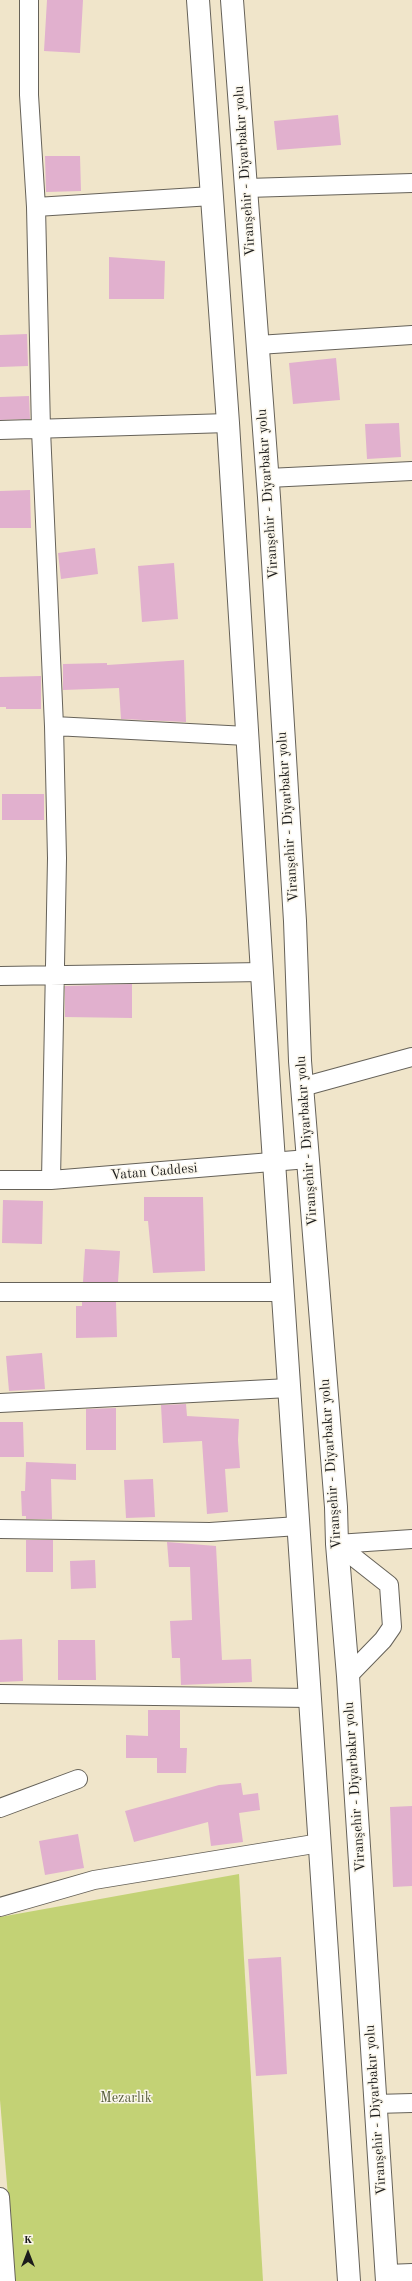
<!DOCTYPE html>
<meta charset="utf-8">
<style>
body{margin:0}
#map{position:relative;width:412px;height:2281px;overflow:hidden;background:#f0e5ca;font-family:"Old Standard TT",serif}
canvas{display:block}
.north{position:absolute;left:8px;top:2233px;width:40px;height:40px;-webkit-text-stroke:3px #fbf7ec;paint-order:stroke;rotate:0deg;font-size:11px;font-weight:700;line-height:16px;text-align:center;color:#1c1c1c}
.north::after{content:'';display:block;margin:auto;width:14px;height:18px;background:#1c1c1c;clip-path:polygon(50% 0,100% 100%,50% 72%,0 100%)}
</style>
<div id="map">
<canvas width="412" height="2281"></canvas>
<div class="north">K</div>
</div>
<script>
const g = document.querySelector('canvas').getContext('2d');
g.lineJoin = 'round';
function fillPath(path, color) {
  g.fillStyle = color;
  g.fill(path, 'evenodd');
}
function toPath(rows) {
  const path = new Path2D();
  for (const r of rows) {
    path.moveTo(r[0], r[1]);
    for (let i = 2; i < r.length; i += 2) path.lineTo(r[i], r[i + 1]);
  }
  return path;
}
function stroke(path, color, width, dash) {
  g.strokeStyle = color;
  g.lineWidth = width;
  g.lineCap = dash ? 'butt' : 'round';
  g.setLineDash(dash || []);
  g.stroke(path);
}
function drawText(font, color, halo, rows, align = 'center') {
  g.font = font + ' "Old Standard TT",serif';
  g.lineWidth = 3;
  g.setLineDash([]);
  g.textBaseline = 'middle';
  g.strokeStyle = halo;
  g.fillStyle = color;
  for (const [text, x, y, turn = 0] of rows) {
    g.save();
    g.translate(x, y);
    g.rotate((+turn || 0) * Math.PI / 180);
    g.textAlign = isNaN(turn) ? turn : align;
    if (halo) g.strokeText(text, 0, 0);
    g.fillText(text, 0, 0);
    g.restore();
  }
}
const green = toPath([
 [239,1874,263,2281,15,2281,0,2100,0,1917]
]);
const building = toPath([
 [47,0,83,0,80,53,44,51],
 [338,115,341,145,277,150,274,121],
 [45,156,80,156,81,191,46,192],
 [109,257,165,261,164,299,109,299],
 [27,334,28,366,0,367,0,335],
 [336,358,340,400,293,404,289,363],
 [29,396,30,419,0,420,0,397],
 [399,423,401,457,367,459,365,424],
 [30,490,31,528,0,528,0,491],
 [95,548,98,574,61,579,58,553],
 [174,563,178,619,142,622,138,566],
 [184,660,186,722,121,719,119,688,63,690,63,664,107,663,107,665],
 [41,676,41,709,6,709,6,707,0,707,0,677],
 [2,794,44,794,44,820,2,820],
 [132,984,132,1018,65,1017,65,986],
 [144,1197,203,1197,205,1271,153,1273,148,1221,144,1221],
 [3,1200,43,1201,42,1244,2,1243],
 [85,1249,120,1251,118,1282,83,1282],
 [82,1302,116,1302,117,1337,76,1338,76,1306,82,1306],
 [42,1353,45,1389,9,1391,6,1356],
 [186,1404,187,1416,239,1419,238,1440,240,1468,225,1469,228,1512,207,1514,202,1441,163,1443,161,1405],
 [116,1408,116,1450,86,1450,86,1409],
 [0,1422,23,1422,24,1457,0,1457],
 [26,1462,76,1464,76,1480,51,1479,52,1519,26,1519,26,1516,22,1516,21,1491,25,1491],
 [153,1479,155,1517,126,1518,124,1480],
 [26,1540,53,1540,53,1572,26,1572],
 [167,1542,216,1546,222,1660,251,1659,252,1682,181,1685,180,1658,172,1658,170,1621,192,1620,190,1567,169,1567],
 [95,1560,96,1588,71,1589,70,1561],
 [22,1639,23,1681,0,1682,0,1640],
 [58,1640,95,1640,96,1680,58,1680],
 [148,1710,180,1710,180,1748,187,1748,186,1773,157,1773,157,1758,126,1758,126,1735,148,1736],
 [241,1783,243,1795,258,1793,260,1810,239,1813,243,1842,211,1846,208,1822,134,1842,125,1811,219,1785],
 [412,1806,412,1886,393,1887,390,1807],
 [78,1834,84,1868,45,1875,39,1841],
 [281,1957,287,2074,256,2076,248,1959]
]);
const minor = toPath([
 [29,0,29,95,36,207,41,430,54,726,57,858,51,1180],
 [247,188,412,183],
 [36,207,212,196],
 [258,345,412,335],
 [0,430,228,423],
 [268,478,412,471],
 [54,726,247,736],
 [0,976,263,972],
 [302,1087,412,1057],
 [0,1180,51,1180,308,1159],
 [0,1292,282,1292],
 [0,1403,289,1388],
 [0,1529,210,1532,298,1526],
 [337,1544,389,1585,392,1627,383,1640,348,1676],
 [337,1544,412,1539],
 [0,1694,310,1698],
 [0,1808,78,1779],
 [0,1907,94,1880,320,1843],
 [375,2104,412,2103],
 [0,2197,6,2281],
 [387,2274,412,2273]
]);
const major = toPath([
 [198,0,228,423,270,1102,349,2281],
 [232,0,269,497,295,921,300,1061,336,1507,337,1544,348,1676,387,2281]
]);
const streetNames = [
 ["Viranşehir - Diyarbakır yolu",245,171,-94],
 ["Viranşehir - Diyarbakır yolu",268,494,-94],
 ["Viranşehir - Diyarbakır yolu",288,817,-94],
 ["Viranşehir - Diyarbakır yolu",307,1141,-94],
 ["Vatan Caddesi",154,1172,-5],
 ["Viranşehir - Diyarbakır yolu",331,1464,-94],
 ["Viranşehir - Diyarbakır yolu",355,1787,-94],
 ["Viranşehir - Diyarbakır yolu",376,2110,-94]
];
const parkNames = [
 ["Mezarlık",126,2098]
];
fillPath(green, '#c3d275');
fillPath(building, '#e1b0ce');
stroke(minor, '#666259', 20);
stroke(major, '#666259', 24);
stroke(minor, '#fff', 18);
stroke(major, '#fff', 22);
drawText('14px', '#1c1c1c', '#fbf7ec', streetNames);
drawText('14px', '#565c3b', '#fbf7ec', parkNames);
</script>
